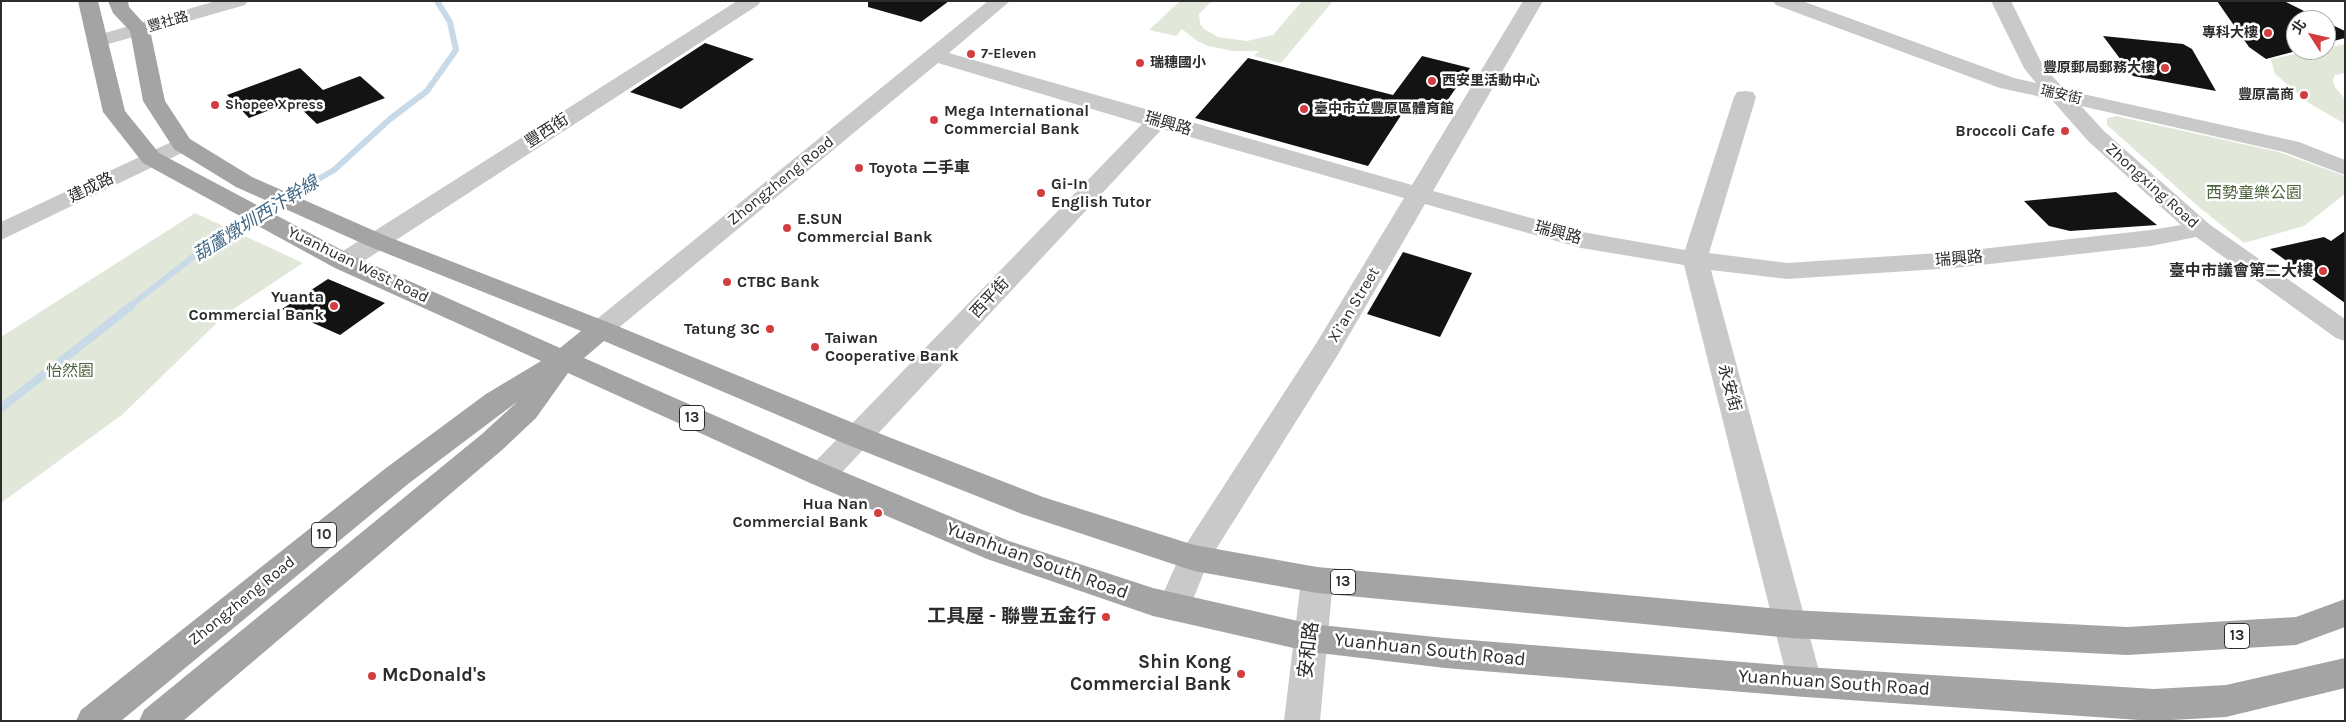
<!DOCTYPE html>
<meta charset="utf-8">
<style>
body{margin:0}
#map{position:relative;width:2346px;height:722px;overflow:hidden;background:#fff;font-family:Karla,"Noto Sans TC",sans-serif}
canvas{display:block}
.frame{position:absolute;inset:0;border:2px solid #2c2c2c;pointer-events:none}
.north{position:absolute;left:2286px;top:10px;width:50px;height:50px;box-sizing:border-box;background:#fff;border:1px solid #ababab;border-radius:50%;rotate:305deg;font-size:14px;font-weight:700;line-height:20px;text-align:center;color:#2c2c2c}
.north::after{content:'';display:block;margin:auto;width:18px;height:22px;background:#d43d40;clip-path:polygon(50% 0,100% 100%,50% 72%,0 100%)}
</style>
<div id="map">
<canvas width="2346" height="722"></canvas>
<div class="frame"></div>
<div class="north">北</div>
</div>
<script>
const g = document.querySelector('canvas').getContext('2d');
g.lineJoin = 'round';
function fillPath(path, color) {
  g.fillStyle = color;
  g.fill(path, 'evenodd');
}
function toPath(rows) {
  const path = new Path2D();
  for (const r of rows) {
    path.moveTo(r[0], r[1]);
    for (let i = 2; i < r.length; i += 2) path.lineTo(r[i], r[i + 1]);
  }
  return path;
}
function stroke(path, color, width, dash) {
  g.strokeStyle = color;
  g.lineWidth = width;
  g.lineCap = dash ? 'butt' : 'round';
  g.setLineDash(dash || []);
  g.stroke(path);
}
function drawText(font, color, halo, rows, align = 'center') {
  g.font = font + ' Karla,"Noto Sans TC",sans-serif';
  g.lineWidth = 5;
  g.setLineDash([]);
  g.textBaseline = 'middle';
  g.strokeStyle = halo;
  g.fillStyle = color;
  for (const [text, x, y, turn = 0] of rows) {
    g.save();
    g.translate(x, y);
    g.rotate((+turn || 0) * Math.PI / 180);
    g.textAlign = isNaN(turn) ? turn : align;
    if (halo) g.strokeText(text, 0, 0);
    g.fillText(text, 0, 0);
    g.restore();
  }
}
const green = toPath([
 [1180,1,1212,1,1199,14,1200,24,1204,29,1218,37,1247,41,1273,35,1302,1,1333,1,1281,63,1254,56,1259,51,1233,51,1208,46,1197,41,1182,29,1176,36,1149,30],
 [2345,44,2345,73,2335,75,2333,80,2335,87,2345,99,2345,124,2309,103,2275,74,2271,59,2315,50,2326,50,2326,48],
 [2116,116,2279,152,2345,176,2345,194,2304,226,2244,243,2200,208,2107,125,2107,118],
 [195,213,303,263,226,314,123,414,1,503,1,337]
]);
const streamFar1 = toPath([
 [129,307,216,239,334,170,390,119,427,91,456,50,450,22,437,1]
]);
const stream = toPath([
 [1,408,131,306]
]);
const building = toPath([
 [868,1,949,1,921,22,868,7],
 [2217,1,2284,1,2322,20,2296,20,2296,50,2300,50,2266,59,2249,47],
 [2326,22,2345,31,2345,38,2326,43],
 [2103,36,2183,44,2192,49,2216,91,2133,76],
 [705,43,754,59,681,109,630,92],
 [1422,56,1470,68,1442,108,1411,100,1368,166,1195,118,1248,58,1393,95],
 [300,68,323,90,360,76,385,98,317,124,293,101,249,118,227,95],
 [2116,192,2157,225,2070,231,2049,226,2024,201],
 [2345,231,2345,303,2270,249,2324,237,2331,241],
 [1403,252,1472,273,1440,337,1367,314],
 [328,279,385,303,340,335,282,309]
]);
const minor = toPath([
 [216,1,248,1,245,5,98,47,91,45,88,41,91,37,216,1],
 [737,1,761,1,758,5,353,268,344,270,335,268,331,262,335,256,737,1],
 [988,1,1010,1,949,53,1412,185,1523,1,1543,1,1433,191,1582,232,1685,250,1734,97,1737,92,1745,91,1753,92,1756,97,1709,253,1787,263,1954,252,2151,230,2181,225,2088,141,2051,99,2000,88,1776,5,1773,1,1802,1,2014,78,2036,83,2024,68,1991,1,2011,1,2043,66,2065,90,2299,142,2345,160,2345,175,2284,152,2081,106,2104,131,2209,224,2345,319,2345,341,2336,338,2196,237,2151,246,1954,268,1787,279,1711,270,1822,682,1817,693,1805,697,1793,693,1788,682,1684,265,1581,248,1425,204,1337,356,1208,562,1186,617,1174,621,1162,617,1157,607,1183,549,1317,342,1404,198,1162,129,832,483,821,486,810,483,806,475,810,467,1142,124,938,63,610,335,601,338,592,335,588,329,592,323,988,1],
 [182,137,190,139,193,144,190,149,1,240,1,222,182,137],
 [1317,567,1328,571,1333,580,1320,721,1284,721,1301,580,1306,571,1317,567]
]);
const major = toPath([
 [78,1,98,1,125,111,159,153,353,256,560,348,581,331,368,246,236,187,174,149,143,101,130,31,113,13,108,1,128,1,129,7,150,30,165,101,190,139,252,177,386,236,610,323,868,429,1043,497,1194,545,1317,567,1791,610,2127,627,2296,617,2345,599,2345,627,2296,645,2127,655,1791,638,1317,593,1194,571,1022,514,848,445,604,341,584,358,832,467,1009,541,1153,588,1311,624,1445,638,1805,667,2154,689,2226,685,2345,658,2345,688,2226,717,2154,721,1805,697,1445,668,1311,652,1153,616,987,559,810,483,568,373,536,418,502,450,183,721,139,721,144,710,482,434,518,401,408,484,121,721,76,721,81,710,386,468,486,394,541,361,335,268,143,163,103,112,78,1]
]);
const markers = [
 [2268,33,5,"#d43d40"],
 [971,54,5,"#d43d40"],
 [1140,63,5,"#d43d40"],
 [2165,68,5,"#d43d40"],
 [1432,81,5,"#d43d40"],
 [2304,95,5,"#d43d40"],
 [215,105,5,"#d43d40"],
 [1304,109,5,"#d43d40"],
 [934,120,5,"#d43d40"],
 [2065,131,5,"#d43d40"],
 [859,168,5,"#d43d40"],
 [1041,193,5,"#d43d40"],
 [787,228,5,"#d43d40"],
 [2323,271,5,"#d43d40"],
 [727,282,5,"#d43d40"],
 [334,306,5,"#d43d40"],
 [770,329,5,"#d43d40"],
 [815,347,5,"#d43d40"],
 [878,513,5,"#d43d40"],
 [1106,617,5,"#d43d40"],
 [1241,674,5,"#d43d40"],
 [372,676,5,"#d43d40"]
];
const farStreetnames = [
 ["豐社路",168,22,-16],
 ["瑞安街",2061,95,13]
];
const farPoinames = [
 ["專科大樓",2258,33,"right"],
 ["7-Eleven",981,54],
 ["瑞穗國小",1150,63],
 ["豐原郵局郵務大樓",2155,68,"right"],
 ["西安里活動中心",1442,81],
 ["豐原高商",2294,95,"right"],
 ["Shopee Xpress",225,105],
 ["臺中市立豐原區體育館",1314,109]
];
const shields = [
 [692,418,25],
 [324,535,25],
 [1343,582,25],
 [2237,636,25]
];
const shieldNames = [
 ["13",692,418],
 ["10",324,535],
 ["13",1343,582],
 ["13",2237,636]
];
const poiNames = [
 ["Mega International",944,111],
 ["Commercial Bank",944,129],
 ["Broccoli Cafe",2055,131,"right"],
 ["Toyota 二手車",869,168],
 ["Gi-In",1051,184],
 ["English Tutor",1051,202],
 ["E.SUN",797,219],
 ["Commercial Bank",797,237],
 ["臺中市議會第二大樓",2313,271,"right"],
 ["CTBC Bank",737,282],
 ["Yuanta",324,297,"right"],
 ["Commercial Bank",324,315,"right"],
 ["Tatung 3C",760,329,"right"],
 ["Taiwan",825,338],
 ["Cooperative Bank",825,356],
 ["Hua Nan",868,504,"right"],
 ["Commercial Bank",868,522,"right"]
];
const streetNames = [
 ["瑞興路",1168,124,16],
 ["豐西街",547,131,-33],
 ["Zhongzheng Road",781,181,-39],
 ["Zhongxing Road",2152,186,42],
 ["建成路",91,188,-26],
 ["瑞興路",1558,233,15],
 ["瑞興路",1959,259,-5],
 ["Yuanhuan West Road",358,265,26],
 ["西平街",990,298,-47],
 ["Xi’an Street",1354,305,-59],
 ["永安街",1729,388,75],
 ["Zhongzheng Road",242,601,-39]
];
const parkNames = [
 ["西勢童樂公園",2254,193],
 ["怡然園",70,371]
];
const waterNames = [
 ["葫蘆燉圳西汴幹線",256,219,-32]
];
const nearStreetnames = [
 ["Yuanhuan South Road",1037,561,20],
 ["安和路",1309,650,-83],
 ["Yuanhuan South Road",1430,650,6],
 ["Yuanhuan South Road",1834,683,4]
];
const nearPoinames = [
 ["工具屋 - 聯豐五金行",1096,617],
 ["Shin Kong",1231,663],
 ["Commercial Bank",1231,685],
 ["McDonald's",382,676,"left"]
];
fillPath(green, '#e1e8da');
stroke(streamFar1, '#c8d9e7', 6);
stroke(stream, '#c8d9e7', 8);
fillPath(building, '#131313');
fillPath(minor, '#c9c9c9');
fillPath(major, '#a4a4a4');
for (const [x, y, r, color] of markers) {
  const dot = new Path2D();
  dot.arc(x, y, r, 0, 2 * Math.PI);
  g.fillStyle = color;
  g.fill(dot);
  stroke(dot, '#fff', 2);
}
drawText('14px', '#2c2c2c', '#fff', farStreetnames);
drawText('bold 14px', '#2c2c2c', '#fff', farPoinames, 'left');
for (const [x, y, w] of shields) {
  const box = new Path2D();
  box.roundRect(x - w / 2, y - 12.5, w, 25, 4);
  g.fillStyle = '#fff';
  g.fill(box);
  stroke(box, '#2c2c2c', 1);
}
drawText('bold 15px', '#2c2c2c', null, shieldNames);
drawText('bold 16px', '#2c2c2c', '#fff', poiNames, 'left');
drawText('16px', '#2c2c2c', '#fff', streetNames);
drawText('16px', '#4d633e', '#fff', parkNames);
drawText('italic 18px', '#426885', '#fff', waterNames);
drawText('19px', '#2c2c2c', '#fff', nearStreetnames);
drawText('bold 19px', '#2c2c2c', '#fff', nearPoinames, 'right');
</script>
